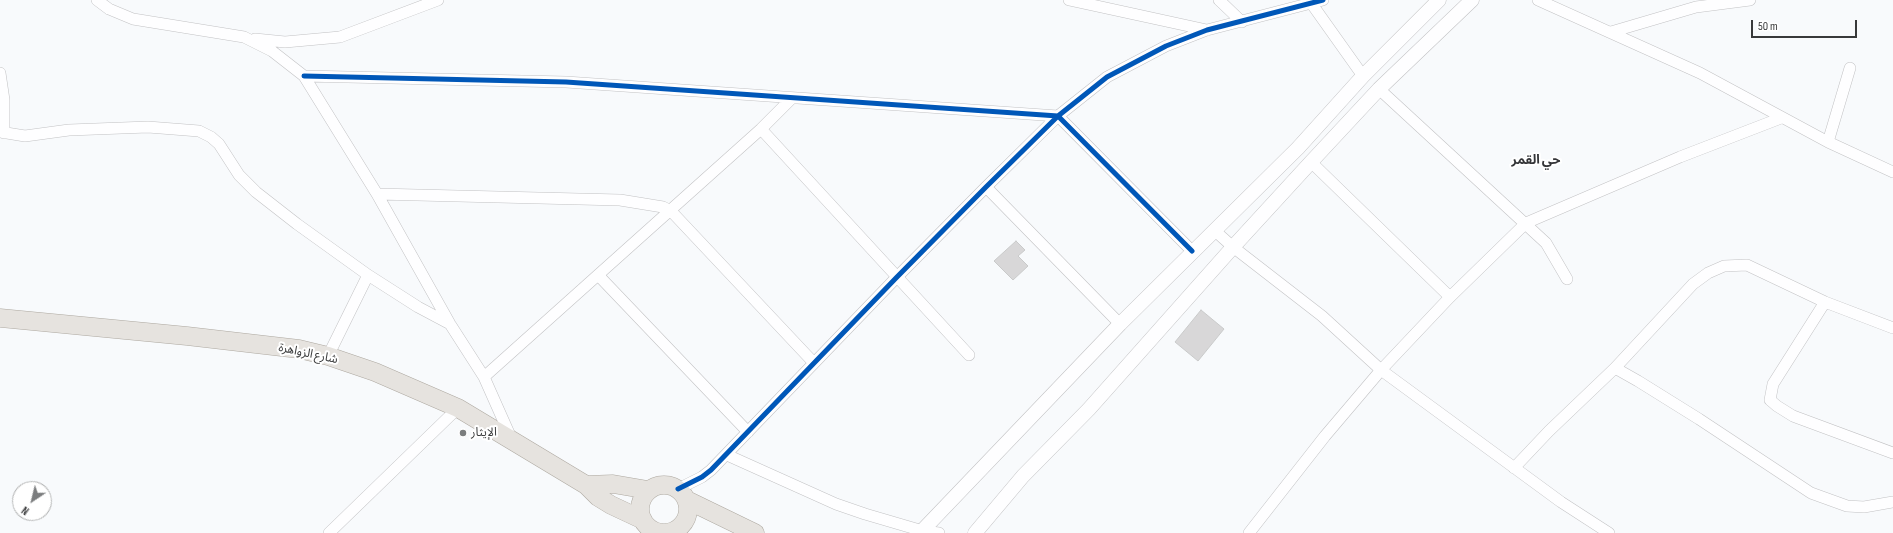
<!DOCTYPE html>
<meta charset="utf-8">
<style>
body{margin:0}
#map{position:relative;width:1893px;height:533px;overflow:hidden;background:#f8fafc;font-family:"Sofia Sans Condensed",sans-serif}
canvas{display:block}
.north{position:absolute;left:12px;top:481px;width:40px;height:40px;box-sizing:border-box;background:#fff;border:1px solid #afb0b0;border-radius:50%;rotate:215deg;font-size:11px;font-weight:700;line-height:16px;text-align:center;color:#38393a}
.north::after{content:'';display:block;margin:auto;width:14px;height:18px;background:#7b7d7e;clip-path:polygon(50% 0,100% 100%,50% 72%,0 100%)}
.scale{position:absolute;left:1751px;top:20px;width:106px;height:18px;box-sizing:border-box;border:2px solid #38393a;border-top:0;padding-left:5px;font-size:12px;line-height:14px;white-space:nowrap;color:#38393a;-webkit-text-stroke:3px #fff;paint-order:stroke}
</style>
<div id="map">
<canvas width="1893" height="533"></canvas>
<div class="north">N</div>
<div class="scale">50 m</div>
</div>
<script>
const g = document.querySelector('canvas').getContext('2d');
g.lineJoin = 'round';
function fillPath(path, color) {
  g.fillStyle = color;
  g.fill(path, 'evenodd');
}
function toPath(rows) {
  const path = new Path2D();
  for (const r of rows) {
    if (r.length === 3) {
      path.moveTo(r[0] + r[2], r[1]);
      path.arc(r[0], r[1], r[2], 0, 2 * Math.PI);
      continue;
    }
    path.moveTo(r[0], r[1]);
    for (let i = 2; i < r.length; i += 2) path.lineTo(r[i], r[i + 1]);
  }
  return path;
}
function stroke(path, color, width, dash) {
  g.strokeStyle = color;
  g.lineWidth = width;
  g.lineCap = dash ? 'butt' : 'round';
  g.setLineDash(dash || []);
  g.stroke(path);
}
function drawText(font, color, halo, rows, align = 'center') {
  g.font = font + ' "Sofia Sans Condensed","Noto Sans Arabic",sans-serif';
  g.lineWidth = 4;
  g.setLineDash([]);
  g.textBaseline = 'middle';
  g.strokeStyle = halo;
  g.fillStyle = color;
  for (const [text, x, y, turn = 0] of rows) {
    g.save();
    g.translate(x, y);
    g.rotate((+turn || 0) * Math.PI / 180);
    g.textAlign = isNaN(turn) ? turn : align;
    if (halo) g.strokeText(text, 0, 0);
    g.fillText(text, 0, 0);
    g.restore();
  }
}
const building = toPath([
 [1016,241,1025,250,1018,256,1028,266,1013,280,994,261,1016,241],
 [1201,310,1224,329,1198,361,1175,342,1201,310]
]);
const minor = toPath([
 [97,0,109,9,133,19,244,37,272,51,304,76,377,194,450,324,484,377,512,440],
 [1069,0,1207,30],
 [1219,0,1242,22],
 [1309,0,1363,76],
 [1538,0,1700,73,1828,142,1893,172],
 [1611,32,1696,7,1750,0],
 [255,39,285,42,340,37,438,0],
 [0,73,4,100,4,133],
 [304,76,566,82,1058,116,1192,251],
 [1379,89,1546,243,1567,279],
 [761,129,969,355],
 [0,132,25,136,69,130,148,127,199,131,211,137,219,144,239,175,256,192,297,224,368,275,418,307,450,324],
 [1828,142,1850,68],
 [1311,162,1450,297],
 [986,187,1120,324],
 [377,194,620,200,663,207,671,211,814,363],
 [1214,230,1233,247,1322,316,1381,370,1561,502,1609,533],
 [598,275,748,432],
 [1825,302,1773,384,1770,400,1777,406,1793,416,1893,453],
 [328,356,368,275],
 [1615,368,1638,381,1699,419,1811,493,1847,506,1864,507,1893,502],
 [484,377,761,129,792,98],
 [727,455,836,504,865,514,923,531,939,533],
 [1514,468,1549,431,1615,368,1693,284,1708,273,1724,266,1747,265,1825,302,1893,328],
 [678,489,702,477,711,470,896,278,986,187,1058,116,1107,77,1166,46,1207,30,1323,0],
 [329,533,458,408],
 [656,533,657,532],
 [1249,533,1325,436,1381,370,1450,297,1526,223,1680,157,1781,118]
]);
const tertiary = toPath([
 [920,533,1120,324,1298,148,1363,76,1439,0],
 [975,533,1023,476,1089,409,1233,247,1311,162,1379,89,1472,0]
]);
const primary = toPath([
 [0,318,187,336,299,349,328,356,375,372,458,408,586,485,598,497,611,505,643,520],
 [664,509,24],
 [586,485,613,484,648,490],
 [687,500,755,533]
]);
const cycleway = toPath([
 [304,76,566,82,1058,116,1192,251],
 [678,489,702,477,711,470,896,278,986,187,1058,116,1107,77,1166,46,1207,30,1323,0]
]);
const markers = [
 [463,433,4,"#7b7d7e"]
];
const streetNames = [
 ["شارع الزواهرة",308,354,12]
];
const poiNames = [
 ["الإيثار",471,433]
];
const neighbourhoodNames = [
 ["حي القمر",1536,161]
];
fillPath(building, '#d8d7d8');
stroke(building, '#c9caca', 1);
stroke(minor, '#c2c2c4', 12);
stroke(tertiary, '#c2c2c4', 15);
stroke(primary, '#ada8a0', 19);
stroke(minor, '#fefeff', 11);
stroke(tertiary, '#fefeff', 14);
stroke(primary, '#e6e3df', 18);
stroke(cycleway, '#0057b8', 5);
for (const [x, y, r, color] of markers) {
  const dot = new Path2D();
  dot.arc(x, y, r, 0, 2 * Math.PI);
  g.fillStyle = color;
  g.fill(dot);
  stroke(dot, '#fff', 1.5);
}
drawText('12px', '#38393a', '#fff', streetNames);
drawText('12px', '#38393a', '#fff', poiNames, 'left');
drawText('bold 13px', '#343538', '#fff', neighbourhoodNames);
</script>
